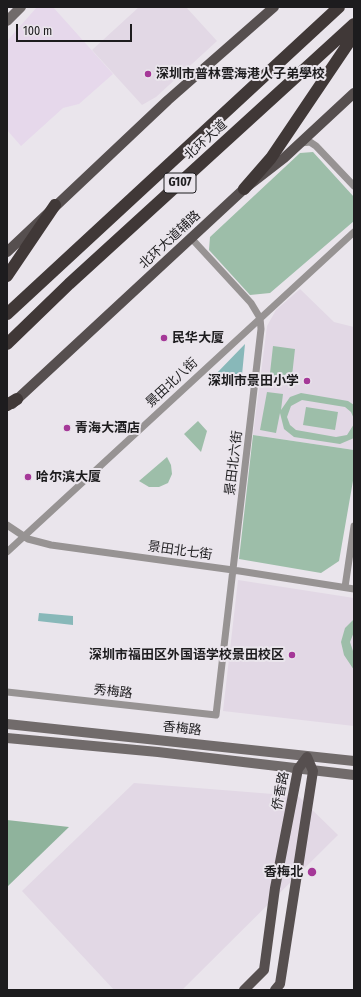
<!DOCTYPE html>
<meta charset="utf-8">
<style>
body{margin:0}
#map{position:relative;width:361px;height:997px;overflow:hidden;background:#eae5ec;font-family:"Fira Sans Condensed",sans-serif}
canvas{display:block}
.frame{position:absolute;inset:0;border:8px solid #1d1c1e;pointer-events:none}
.scale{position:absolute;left:16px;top:24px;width:116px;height:18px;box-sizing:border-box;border:2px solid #1d1c1e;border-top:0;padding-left:5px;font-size:12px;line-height:14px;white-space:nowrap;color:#1d1c1e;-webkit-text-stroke:3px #eae5ec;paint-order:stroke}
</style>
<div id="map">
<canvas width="361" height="997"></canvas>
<div class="frame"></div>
<div class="scale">100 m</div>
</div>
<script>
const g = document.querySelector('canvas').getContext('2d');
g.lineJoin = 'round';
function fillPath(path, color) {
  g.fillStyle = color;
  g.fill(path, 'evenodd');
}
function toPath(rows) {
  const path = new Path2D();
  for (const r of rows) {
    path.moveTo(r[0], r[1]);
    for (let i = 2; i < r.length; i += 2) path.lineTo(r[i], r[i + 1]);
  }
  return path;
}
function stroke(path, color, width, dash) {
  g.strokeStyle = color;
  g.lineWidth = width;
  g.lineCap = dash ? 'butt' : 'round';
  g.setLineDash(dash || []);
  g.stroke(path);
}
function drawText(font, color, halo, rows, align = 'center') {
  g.font = font + ' "Fira Sans Condensed","Noto Sans SC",sans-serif';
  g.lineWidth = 4;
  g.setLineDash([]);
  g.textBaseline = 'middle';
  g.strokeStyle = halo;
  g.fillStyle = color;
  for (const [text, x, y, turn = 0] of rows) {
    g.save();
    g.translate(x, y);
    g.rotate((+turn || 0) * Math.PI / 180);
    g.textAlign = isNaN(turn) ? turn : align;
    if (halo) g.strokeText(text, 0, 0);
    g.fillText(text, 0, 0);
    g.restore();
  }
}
const built = toPath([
 [139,7,186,7,217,41,156,97,142,105,92,50],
 [300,289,334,322,354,327,354,450,253,435,267,326,276,310],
 [238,580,354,598,354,726,223,711],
 [134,783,298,796,338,835,182,990,114,990,22,891]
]);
const industrial = toPath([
 [37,7,53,7,113,74,79,104,63,108,21,146,7,130,7,41]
]);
const green = toPath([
 [313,152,354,197,354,221,270,293,250,295,209,250,210,237,300,153],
 [273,346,295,349,291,385,269,382],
 [267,392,283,394,281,410,290,397,301,393,348,401,354,405,354,419,351,412,345,407,302,400,291,406,287,417,290,425,296,430,336,437,347,435,354,424,354,438,340,444,294,437,284,429,280,413,276,433,260,430],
 [306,407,338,412,335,430,303,425],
 [198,421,207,431,201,452,184,434],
 [253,435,354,450,354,475,339,561,321,573,239,559],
 [167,457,171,465,172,474,168,483,159,487,149,487,139,481],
 [354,619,354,632,350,642,354,654,354,670,344,655,341,642,345,628]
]);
const forest = toPath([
 [7,820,69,827,7,887]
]);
const water = toPath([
 [245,344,241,385,213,377],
 [39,613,73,616,73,625,38,621]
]);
const street = toPath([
 [301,143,310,142,316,146,354,186],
 [7,525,28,539,51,545,233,570,354,589],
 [7,552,354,232],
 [345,587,354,526],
 [7,692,216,715,261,329,260,318,251,303,192,239]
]);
const secondary = toPath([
 [7,21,21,7],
 [7,724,354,761],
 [7,738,158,752,354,775]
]);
const primary = toPath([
 [7,252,168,100,274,7],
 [12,404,244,189,284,158,354,93],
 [244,990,264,970,275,888,298,769,307,757],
 [275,990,280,984,313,771,307,757]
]);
const highway = toPath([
 [244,189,271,158,354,35],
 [7,276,55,205],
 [7,314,339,7],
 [7,344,69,284,354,24],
 [7,405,17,399]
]);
const markers = [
 [148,74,4,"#a53898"],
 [164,338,4,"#a53898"],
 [307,381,4,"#a53898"],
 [67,428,4,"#a53898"],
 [28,477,4,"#a53898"],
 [292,655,4,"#a53898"],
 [312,872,5,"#a53898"]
];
const shields = [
 [180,183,32]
];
const shieldNames = [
 ["G107",180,183]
];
const poiNames = [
 ["深圳市普林雲海港人子弟學校",156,74],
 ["民华大厦",172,338],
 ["深圳市景田小学",299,381,"right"],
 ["青海大酒店",75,428],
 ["哈尔滨大厦",36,477],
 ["深圳市福田区外国语学校景田校区",284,655,"right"],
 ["香梅北",303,872,"right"]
];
const streetNames = [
 ["北环大道",206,140,-42],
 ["北环大道辅路",170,240,-43],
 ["景田北八街",172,383,-43],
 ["景田北六街",234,463,-83],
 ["景田北七街",180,551,8],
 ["秀梅路",113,692,6],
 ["香梅路",182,729,6],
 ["侨香路",281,791,-79]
];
fillPath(built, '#e2d8e5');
fillPath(industrial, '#e6d8eb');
fillPath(green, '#9dbea9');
fillPath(forest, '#8fb39c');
fillPath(water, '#88b8b9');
stroke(street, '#979393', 7);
stroke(secondary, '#716b6b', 10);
stroke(primary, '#564f4f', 10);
stroke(highway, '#403837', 12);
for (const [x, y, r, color] of markers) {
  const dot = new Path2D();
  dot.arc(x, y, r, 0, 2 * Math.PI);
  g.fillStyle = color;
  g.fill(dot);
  stroke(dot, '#eae5ec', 1.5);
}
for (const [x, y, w] of shields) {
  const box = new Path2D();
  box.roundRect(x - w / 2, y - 10, w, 20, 3);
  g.fillStyle = '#eae5ec';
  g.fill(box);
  stroke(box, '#1d1c1e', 1);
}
drawText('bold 12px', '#1d1c1e', null, shieldNames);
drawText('bold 13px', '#1d1c1e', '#eae5ec', poiNames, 'left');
drawText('13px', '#1d1c1e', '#eae5ec', streetNames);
</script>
